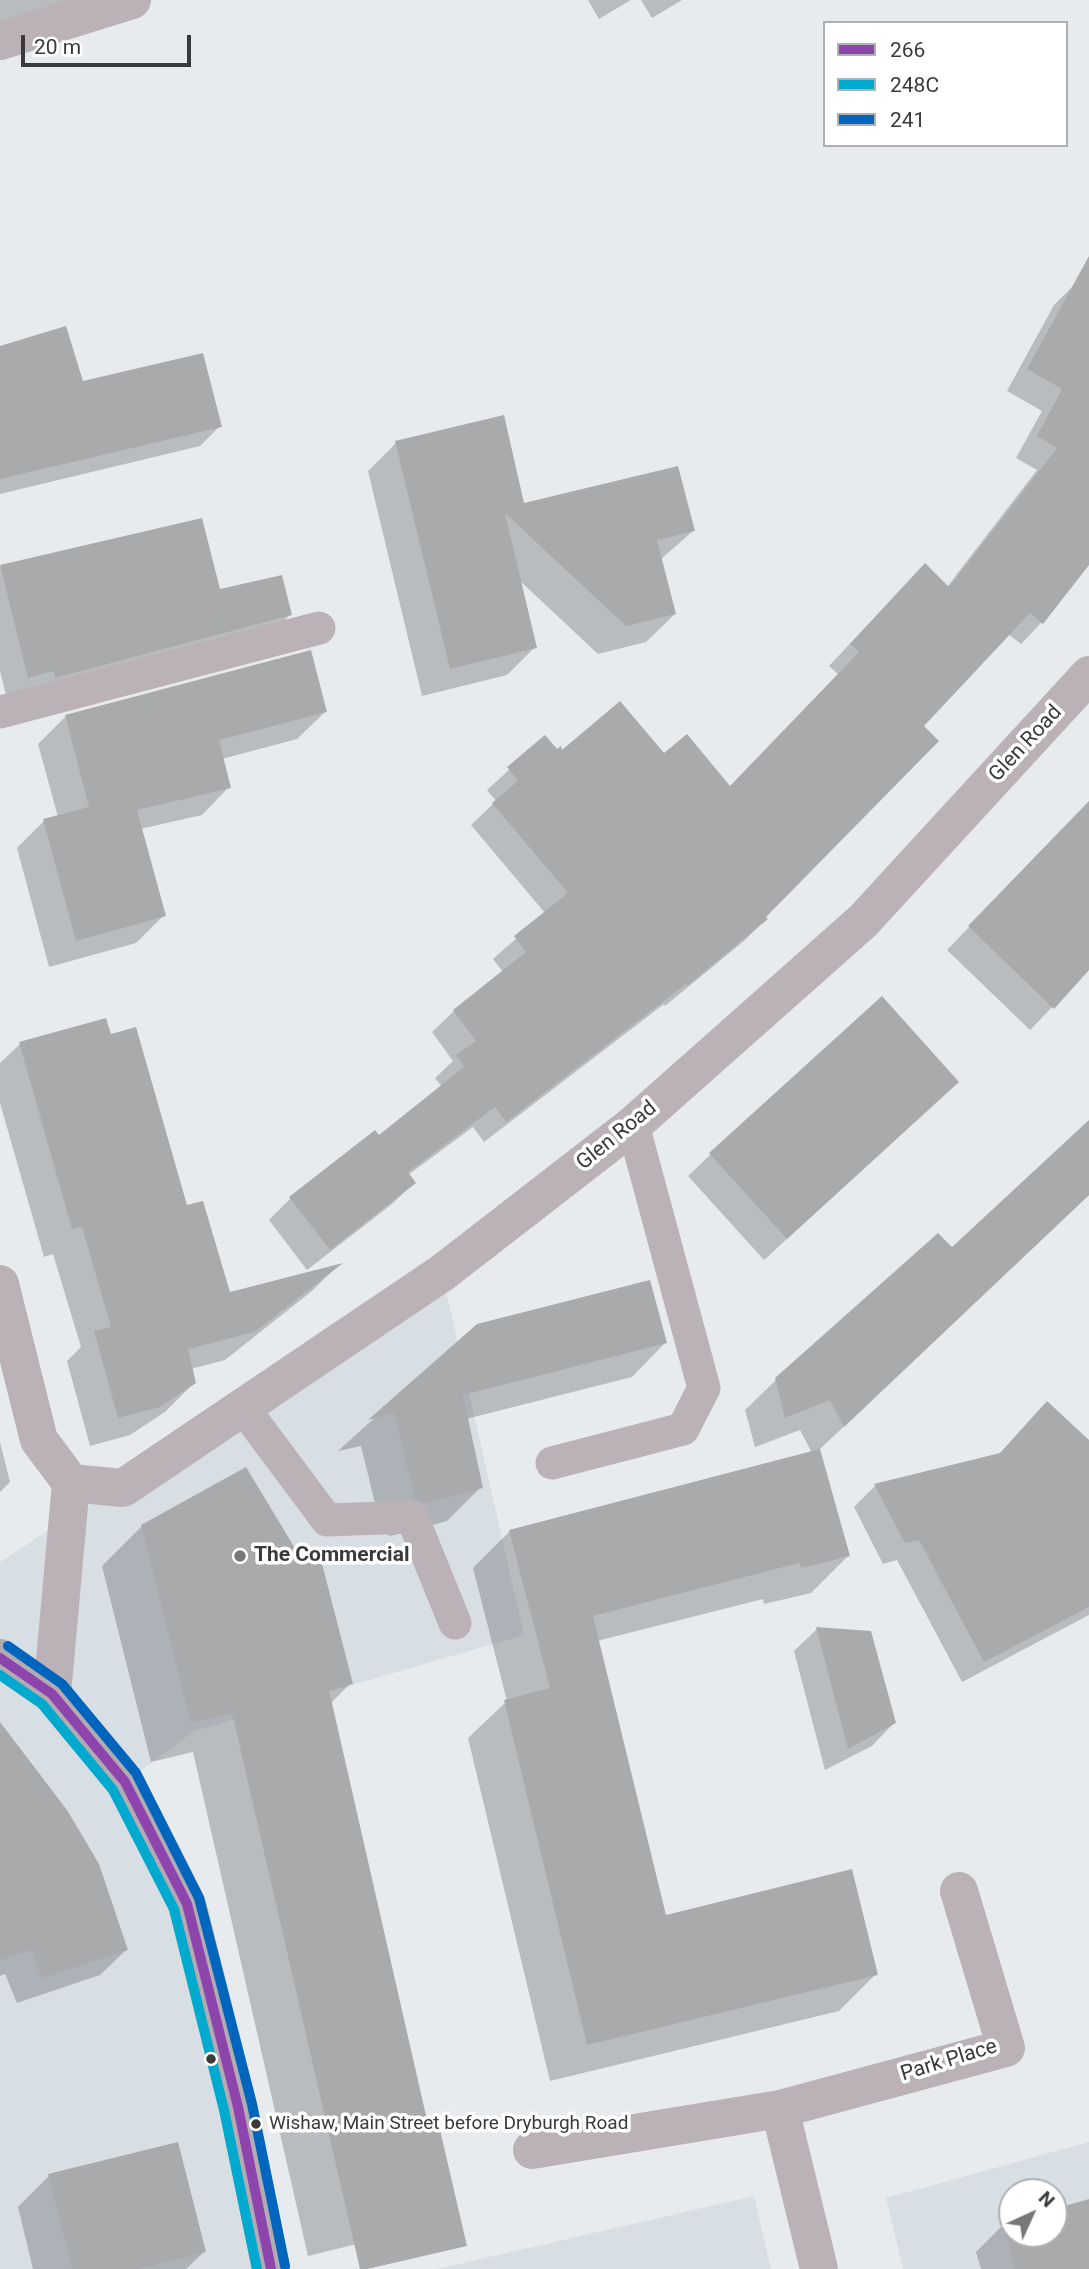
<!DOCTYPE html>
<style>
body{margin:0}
#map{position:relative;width:1089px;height:2269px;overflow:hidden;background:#e8ebee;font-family:Roboto,sans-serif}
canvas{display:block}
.legend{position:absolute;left:823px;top:21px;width:245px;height:126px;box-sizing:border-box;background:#fff;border:2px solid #afb0b1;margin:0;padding:9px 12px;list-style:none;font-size:21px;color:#383a3c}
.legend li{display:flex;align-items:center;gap:14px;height:35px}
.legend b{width:35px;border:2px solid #afb0b1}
.north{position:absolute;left:998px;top:2178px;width:70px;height:70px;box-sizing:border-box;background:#fff;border:2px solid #afb0b1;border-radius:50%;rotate:45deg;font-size:19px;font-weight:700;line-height:28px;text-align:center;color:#383a3c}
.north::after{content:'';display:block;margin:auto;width:24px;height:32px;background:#76787a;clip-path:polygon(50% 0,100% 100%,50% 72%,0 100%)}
.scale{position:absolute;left:21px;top:35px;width:170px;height:32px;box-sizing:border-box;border:4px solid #383a3c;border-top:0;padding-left:9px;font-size:21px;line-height:24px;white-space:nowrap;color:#383a3c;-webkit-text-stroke:5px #fff;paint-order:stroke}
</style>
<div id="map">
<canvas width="1089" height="2269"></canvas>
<ul class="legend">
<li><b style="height:9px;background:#8e44ad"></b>266</li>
<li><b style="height:9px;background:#00a9ce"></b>248C</li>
<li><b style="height:9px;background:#0065bd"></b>241</li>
</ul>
<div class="north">N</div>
<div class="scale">20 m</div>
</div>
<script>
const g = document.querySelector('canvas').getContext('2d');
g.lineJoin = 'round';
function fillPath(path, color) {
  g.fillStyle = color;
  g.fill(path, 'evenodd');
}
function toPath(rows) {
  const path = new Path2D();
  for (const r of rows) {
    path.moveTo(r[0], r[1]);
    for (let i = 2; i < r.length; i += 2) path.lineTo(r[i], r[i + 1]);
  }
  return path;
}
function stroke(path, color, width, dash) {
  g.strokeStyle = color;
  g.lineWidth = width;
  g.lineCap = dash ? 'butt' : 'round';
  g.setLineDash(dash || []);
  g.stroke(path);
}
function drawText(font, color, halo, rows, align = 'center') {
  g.font = font + ' Roboto,sans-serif';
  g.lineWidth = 7;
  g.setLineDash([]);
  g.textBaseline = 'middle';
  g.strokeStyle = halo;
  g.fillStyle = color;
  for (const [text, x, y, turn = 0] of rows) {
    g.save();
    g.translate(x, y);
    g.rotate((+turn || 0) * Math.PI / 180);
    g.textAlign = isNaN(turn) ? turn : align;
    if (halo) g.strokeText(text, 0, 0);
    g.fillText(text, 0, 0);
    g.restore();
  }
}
const built = toPath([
 [442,1273,524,1635,194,1731,125,1782,187,1904,270,2269,0,2269,0,1562],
 [1089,2142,1089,2269,903,2269,886,2198],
 [1012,2192,1054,2192,1054,2234,1012,2234],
 [754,2196,771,2269,437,2269]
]);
const shadow = toPath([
 [0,0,86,0,0,27],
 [588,0,631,0,599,19],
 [641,0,682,0,652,18],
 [1076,283,1089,283,1089,562,1042,622,1021,644,1008,634,922,726,764,917,766,919,745,940,665,1006,664,1004,484,1142,473,1127,408,1175,414,1183,392,1204,307,1270,269,1220,290,1199,375,1132,379,1138,442,1087,435,1078,453,1061,432,1032,454,1011,503,972,493,959,545,913,471,825,496,801,487,790,545,737,561,753,664,755,729,788,839,675,829,666,903,587,947,587,1037,470,1016,458,1042,411,1007,391,1054,305],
 [0,348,82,383,220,426,200,446,0,494],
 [396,443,523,505,693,531,660,560,675,614,646,642,598,654,519,580,535,647,507,675,422,696,368,471],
 [0,567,219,591,290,615,269,636,7,699,0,671],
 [325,712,297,739,222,759,229,787,202,815,140,829,164,915,136,943,49,967,17,848,44,821,58,817,38,744,66,716],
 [1089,802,1089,969,1030,1030,947,950],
 [20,1044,186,1208,229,1294,337,1266,312,1291,225,1360,191,1369,194,1383,165,1412,130,1435,90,1446,67,1361,81,1347,53,1254,44,1257,0,1103,0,1063],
 [934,1104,764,1260,688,1176,711,1154],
 [1089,1122,1089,1195,819,1450,848,1556,811,1593,764,1604,763,1599,597,1641,664,1917,876,1974,839,2011,550,2081,468,1738,507,1701,473,1568,510,1531,812,1453,800,1430,755,1447,745,1410,776,1380,952,1249],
 [477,1325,665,1343,632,1377,466,1419,481,1487,447,1521,390,1536,382,1532,361,1446,338,1451],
 [1047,1403,1089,1495,1089,1615,962,1682,897,1560,883,1564,854,1507,875,1486,998,1456],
 [0,1442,10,1482,0,1492],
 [142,1526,351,1683,330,1704,413,2230,308,2256,193,1752,151,1762,102,1566],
 [817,1629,894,1723,872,1746,825,1770,794,1651],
 [0,1735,126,1950,100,1975,17,2003,5,1974,0,1976],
 [49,2176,204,2252,186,2269,33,2269,18,2207],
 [1089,2201,1089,2269,981,2269,976,2252,1004,2224,1012,2222,1012,2234,1054,2234,1054,2210]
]);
const building = toPath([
 [1089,256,1089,565,1043,624,1030,613,924,726,939,741,766,917,768,919,688,985,686,984,506,1122,495,1107,408,1172,416,1183,330,1250,289,1197,375,1130,379,1135,464,1067,456,1055,476,1041,453,1010,526,952,514,936,568,893,492,803,518,781,507,767,545,735,557,749,561,746,562,750,620,701,664,753,687,734,730,786,859,652,850,644,925,563,949,587,1057,448,1037,436,1062,389,1027,369],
 [66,326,83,381,203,353,222,427,0,479,0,346],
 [504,415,524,503,678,466,695,531,657,540,676,614,626,626,505,513,537,648,450,669,395,441],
 [202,518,220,589,282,575,292,615,55,678,53,671,28,678,0,565],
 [311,650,327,712,219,740,231,788,137,810,166,916,76,941,43,819,89,807,65,715],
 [1089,801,1089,970,1054,1009,968,926],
 [882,996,959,1082,787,1239,709,1153],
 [106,1018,111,1034,136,1027,187,1205,203,1201,230,1292,343,1263,255,1332,188,1349,196,1383,160,1407,118,1418,94,1331,111,1327,82,1227,72,1229,19,1042],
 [1089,1120,1089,1195,844,1427,830,1400,785,1418,775,1378,938,1233,952,1247],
 [650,1280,667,1343,463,1395,483,1488,425,1503,415,1499,394,1413,368,1420,477,1324],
 [1047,1401,1089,1440,1089,1607,984,1662,919,1540,905,1543,874,1484,1000,1453],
 [820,1449,850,1556,801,1568,799,1563,593,1616,666,1915,852,1869,878,1975,587,2045,504,1700,550,1688,509,1530],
 [246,1467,299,1555,318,1548,353,1684,329,1690,427,2120,437,2117,467,2246,367,2269,360,2269,232,1713,191,1723,141,1525],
 [816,1627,871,1631,896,1723,848,1749],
 [0,1722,67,1810,99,1864,128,1950,42,1978,31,1950,0,1960],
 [178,2142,206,2252,138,2269,72,2269,48,2174],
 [1089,2199,1089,2269,1015,2269,1003,2223,1012,2220,1012,2234,1054,2234,1054,2209]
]);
const service = toPath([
 [0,712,319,628],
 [242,1406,327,1520,412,1517,455,1623],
 [552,1463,683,1429,704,1388,633,1125]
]);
const pedestrian = toPath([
 [52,1694,71,1483]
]);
const minor = toPath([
 [0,41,132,0],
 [0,1284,39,1440,71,1483,123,1488,442,1273,633,1125,863,921,1089,675],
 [532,2150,780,2109],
 [819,2269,780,2109,1006,2048,959,1891]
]);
const primary = toPath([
 [0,1658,52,1694,125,1782,187,1904,238,2107,271,2269]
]);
const bus1 = toPath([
 [0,1658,52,1694,125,1782,187,1904,238,2107,271,2269]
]);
const bus2 = toPath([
 [0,1675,42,1704,113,1790,174,1909,224,2110,257,2269]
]);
const bus3 = toPath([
 [8,1646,62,1684,136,1773,199,1898,252,2104,285,2266]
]);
const markers = [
 [240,1556,7,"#76787a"],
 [211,2059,6,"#383a3c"],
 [256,2124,6,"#383a3c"]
];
const busNames = [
 ["Wishaw, Main Street before Dryburgh Road",269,2124]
];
const streetNames = [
 ["Glen Road",1026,744,-47],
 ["Glen Road",617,1136,-39],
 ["Park Place",949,2061,-17]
];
const poiNames = [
 ["The Commercial",254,1556]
];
fillPath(built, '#d7dfe5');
fillPath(shadow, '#0003');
fillPath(building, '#a9aaac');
stroke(service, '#bbb2b8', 33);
stroke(pedestrian, '#bbb2b8', 38);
stroke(minor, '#bbb2b8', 38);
stroke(primary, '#b4aab1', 38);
stroke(bus1, '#8e44ad', 10);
stroke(bus2, '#00a9ce', 10);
stroke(bus3, '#0065bd', 10);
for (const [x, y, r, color] of markers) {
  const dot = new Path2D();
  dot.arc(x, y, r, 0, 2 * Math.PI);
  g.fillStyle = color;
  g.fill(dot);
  stroke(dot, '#fff', 2.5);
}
drawText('19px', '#383a3c', '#fff', busNames, 'left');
drawText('21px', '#383a3c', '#fff', streetNames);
drawText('bold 21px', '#383a3c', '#fff', poiNames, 'left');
</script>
